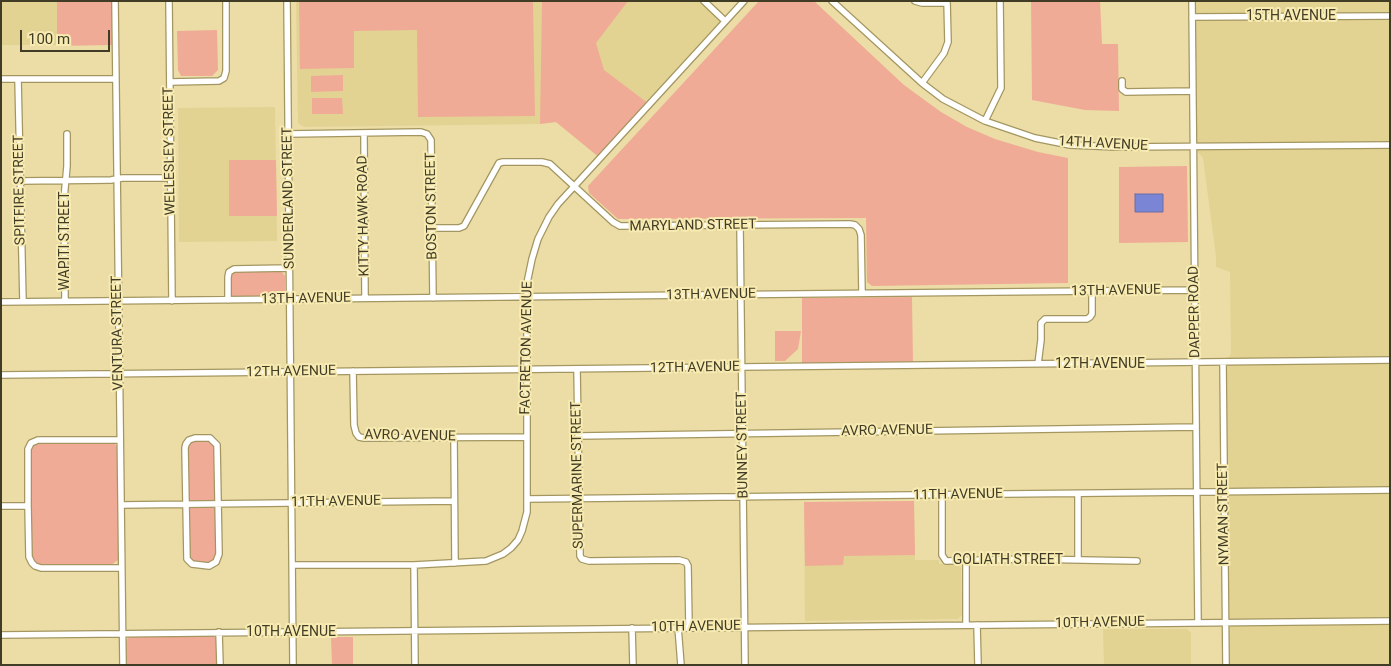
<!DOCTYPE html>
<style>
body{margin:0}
#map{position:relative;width:1391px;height:666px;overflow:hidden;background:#ebdda5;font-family:Roboto,sans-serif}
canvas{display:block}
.frame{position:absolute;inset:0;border:2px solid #413c25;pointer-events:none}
.scale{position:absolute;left:20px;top:30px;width:90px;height:22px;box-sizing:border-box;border:2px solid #413c25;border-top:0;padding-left:6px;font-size:15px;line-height:18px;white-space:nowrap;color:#413c25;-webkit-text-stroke:4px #f8ebb2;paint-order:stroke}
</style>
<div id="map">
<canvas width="1391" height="666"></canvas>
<div class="frame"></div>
<div class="scale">100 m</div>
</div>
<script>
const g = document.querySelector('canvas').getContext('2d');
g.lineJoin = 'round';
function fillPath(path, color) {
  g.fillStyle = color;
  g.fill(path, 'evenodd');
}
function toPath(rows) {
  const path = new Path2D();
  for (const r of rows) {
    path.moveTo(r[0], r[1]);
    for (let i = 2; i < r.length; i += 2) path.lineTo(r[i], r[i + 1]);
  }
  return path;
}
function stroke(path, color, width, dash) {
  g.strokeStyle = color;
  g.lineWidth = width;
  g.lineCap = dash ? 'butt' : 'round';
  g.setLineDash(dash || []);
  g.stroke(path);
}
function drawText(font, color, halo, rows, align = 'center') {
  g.font = font + ' Roboto,sans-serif';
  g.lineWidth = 4;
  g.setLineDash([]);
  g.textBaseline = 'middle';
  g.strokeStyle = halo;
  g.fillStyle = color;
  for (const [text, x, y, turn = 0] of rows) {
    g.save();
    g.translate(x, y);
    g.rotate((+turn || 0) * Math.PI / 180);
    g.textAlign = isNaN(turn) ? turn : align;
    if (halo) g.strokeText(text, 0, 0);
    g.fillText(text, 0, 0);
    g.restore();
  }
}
const built = toPath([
 [1,1,112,1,112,45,1,45],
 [296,1,704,1,725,21,600,158,556,122,540,124,304,127,298,123],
 [1192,1,1390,1,1390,665,1226,665,1223,363,1231,354,1230,272,1216,267,1216,256,1203,158,1193,147],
 [275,107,277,241,179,242,178,108],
 [914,501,915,560,939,560,939,564,957,564,961,568,962,615,958,619,805,621,804,502],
 [1103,629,1187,629,1191,633,1191,665,1104,665]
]);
const green = toPath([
 [57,1,112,1,112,45,57,46],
 [299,1,533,1,535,116,418,117,417,30,354,31,354,68,300,69],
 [542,1,628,1,596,43,604,70,649,104,600,158,556,122,540,124],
 [759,1,814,1,904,85,941,112,967,127,995,139,1038,152,1068,158,1068,283,872,286,867,282,866,218,618,219,589,193,588,186],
 [1031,1,1100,1,1102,44,1118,44,1119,111,1085,110,1032,100],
 [217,30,218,70,212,76,181,76,178,70,177,31],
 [343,75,343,91,311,92,311,76],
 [312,98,342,98,343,114,312,114],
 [229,160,276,160,277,216,229,216],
 [1187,166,1188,242,1119,243,1119,167],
 [234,271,281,271,285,276,285,291,280,296,233,297,230,295,229,278],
 [912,297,913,363,802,364,802,298],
 [775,331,801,331,798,349,785,361,775,361],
 [195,438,214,441,218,559,203,566,187,559,185,448,189,440],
 [110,442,114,443,118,448,118,560,111,565,40,565,34,563,32,557,32,447,38,443],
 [914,501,915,555,844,556,843,565,805,566,804,502],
 [209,635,215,637,217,643,218,665,125,665,125,643,128,638,133,636],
 [331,637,353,637,353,665,332,665]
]);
const water = toPath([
 [1135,194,1163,194,1163,212,1135,212,1135,194]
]);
const minor = toPath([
 [115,1,123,665],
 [169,1,172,301],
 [287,1,293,665],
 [704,1,725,21],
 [832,1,922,83,943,99,985,121,1035,138,1070,145,1117,147,1390,145],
 [915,1,922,3,947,3],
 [1192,1,1198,622],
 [1192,17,1390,16],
 [1,79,115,79],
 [18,79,23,302],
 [1122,81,1122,89,1126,92,1192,91],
 [170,82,219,81,224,78,226,71,226,1],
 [922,83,944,53,948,42,947,1],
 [985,121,1001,88,1000,1],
 [364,133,365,298],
 [288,134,421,132,427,134,431,140,433,298],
 [20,181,111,180,122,178,171,178],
 [740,225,745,665],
 [432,228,459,228,464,226,499,163,503,162,542,162,550,164,613,222,620,226,850,224,855,225,859,229,861,235,862,293],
 [228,300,228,277,229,272,234,269,289,268],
 [65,301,64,199,67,166,67,134],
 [1,302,1195,290],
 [1223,363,1226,665],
 [1038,364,1041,340,1041,323,1045,319,1087,319,1090,317,1092,314,1092,291],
 [577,369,580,556,582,559,589,561,679,560,686,562,688,566,689,627],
 [353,371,354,425,356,433,359,437,364,438,527,437],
 [1,375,1390,360],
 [578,436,1196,427],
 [195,438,210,438,217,445,219,554,216,562,209,566,192,564,187,559,185,448,186,444,189,440,195,438],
 [454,438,455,563],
 [120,440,38,440,31,443,28,449,28,506,29,557,32,563,35,566,41,568,121,568],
 [1078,494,1078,560],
 [942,495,942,555,946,561,1027,559,1137,561],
 [527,499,1390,490],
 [121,505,454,501],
 [1,506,28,506],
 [966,560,966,625],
 [292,565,414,565,486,561,503,554,511,548,518,540,522,531,527,512,527,283,532,259,538,239,549,217,558,204,744,1],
 [414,565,415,665],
 [977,625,978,665],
 [678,627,681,665],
 [632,628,633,665],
 [219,632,220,665],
 [1,635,1390,621]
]);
const streetNames = [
 ["15TH AVENUE",1291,16],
 ["14TH AVENUE",1103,144,3],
 ["WELLESLEY STREET",170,151,-91],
 ["SPITFIRE STREET",20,190,-91],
 ["SUNDERLAND STREET",289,198,-91],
 ["BOSTON STREET",432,206,-91],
 ["KITTY HAWK ROAD",364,216,-91],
 ["MARYLAND STREET",693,226,-1],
 ["WAPITI STREET",65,241,-90],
 ["13TH AVENUE",1116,291,-1],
 ["13TH AVENUE",711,295,-1],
 ["13TH AVENUE",306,299,-1],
 ["DAPPER ROAD",1195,312,-91],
 ["VENTURA STREET",118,333,-91],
 ["FACTRETON AVENUE",527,348,-89],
 ["12TH AVENUE",1100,364],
 ["12TH AVENUE",695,368,-1],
 ["12TH AVENUE",291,372,-1],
 ["AVRO AVENUE",887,431,-1],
 ["AVRO AVENUE",410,436,1],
 ["BUNNEY STREET",743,445,-91],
 ["SUPERMARINE STREET",578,475,-91],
 ["11TH AVENUE",958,495,-1],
 ["11TH AVENUE",336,502,-1],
 ["NYMAN STREET",1224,514,-91],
 ["GOLIATH STREET",1008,560],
 ["10TH AVENUE",1100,623,-1],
 ["10TH AVENUE",696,627,-1],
 ["10TH AVENUE",291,632]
];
fillPath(built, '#e2d393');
fillPath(green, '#f0ab97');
fillPath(water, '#7a85d6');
stroke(water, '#696fa1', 1);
stroke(minor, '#a39661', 8);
stroke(minor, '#fff', 5.5);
drawText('14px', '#413c25', '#f8ebb2', streetNames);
</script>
